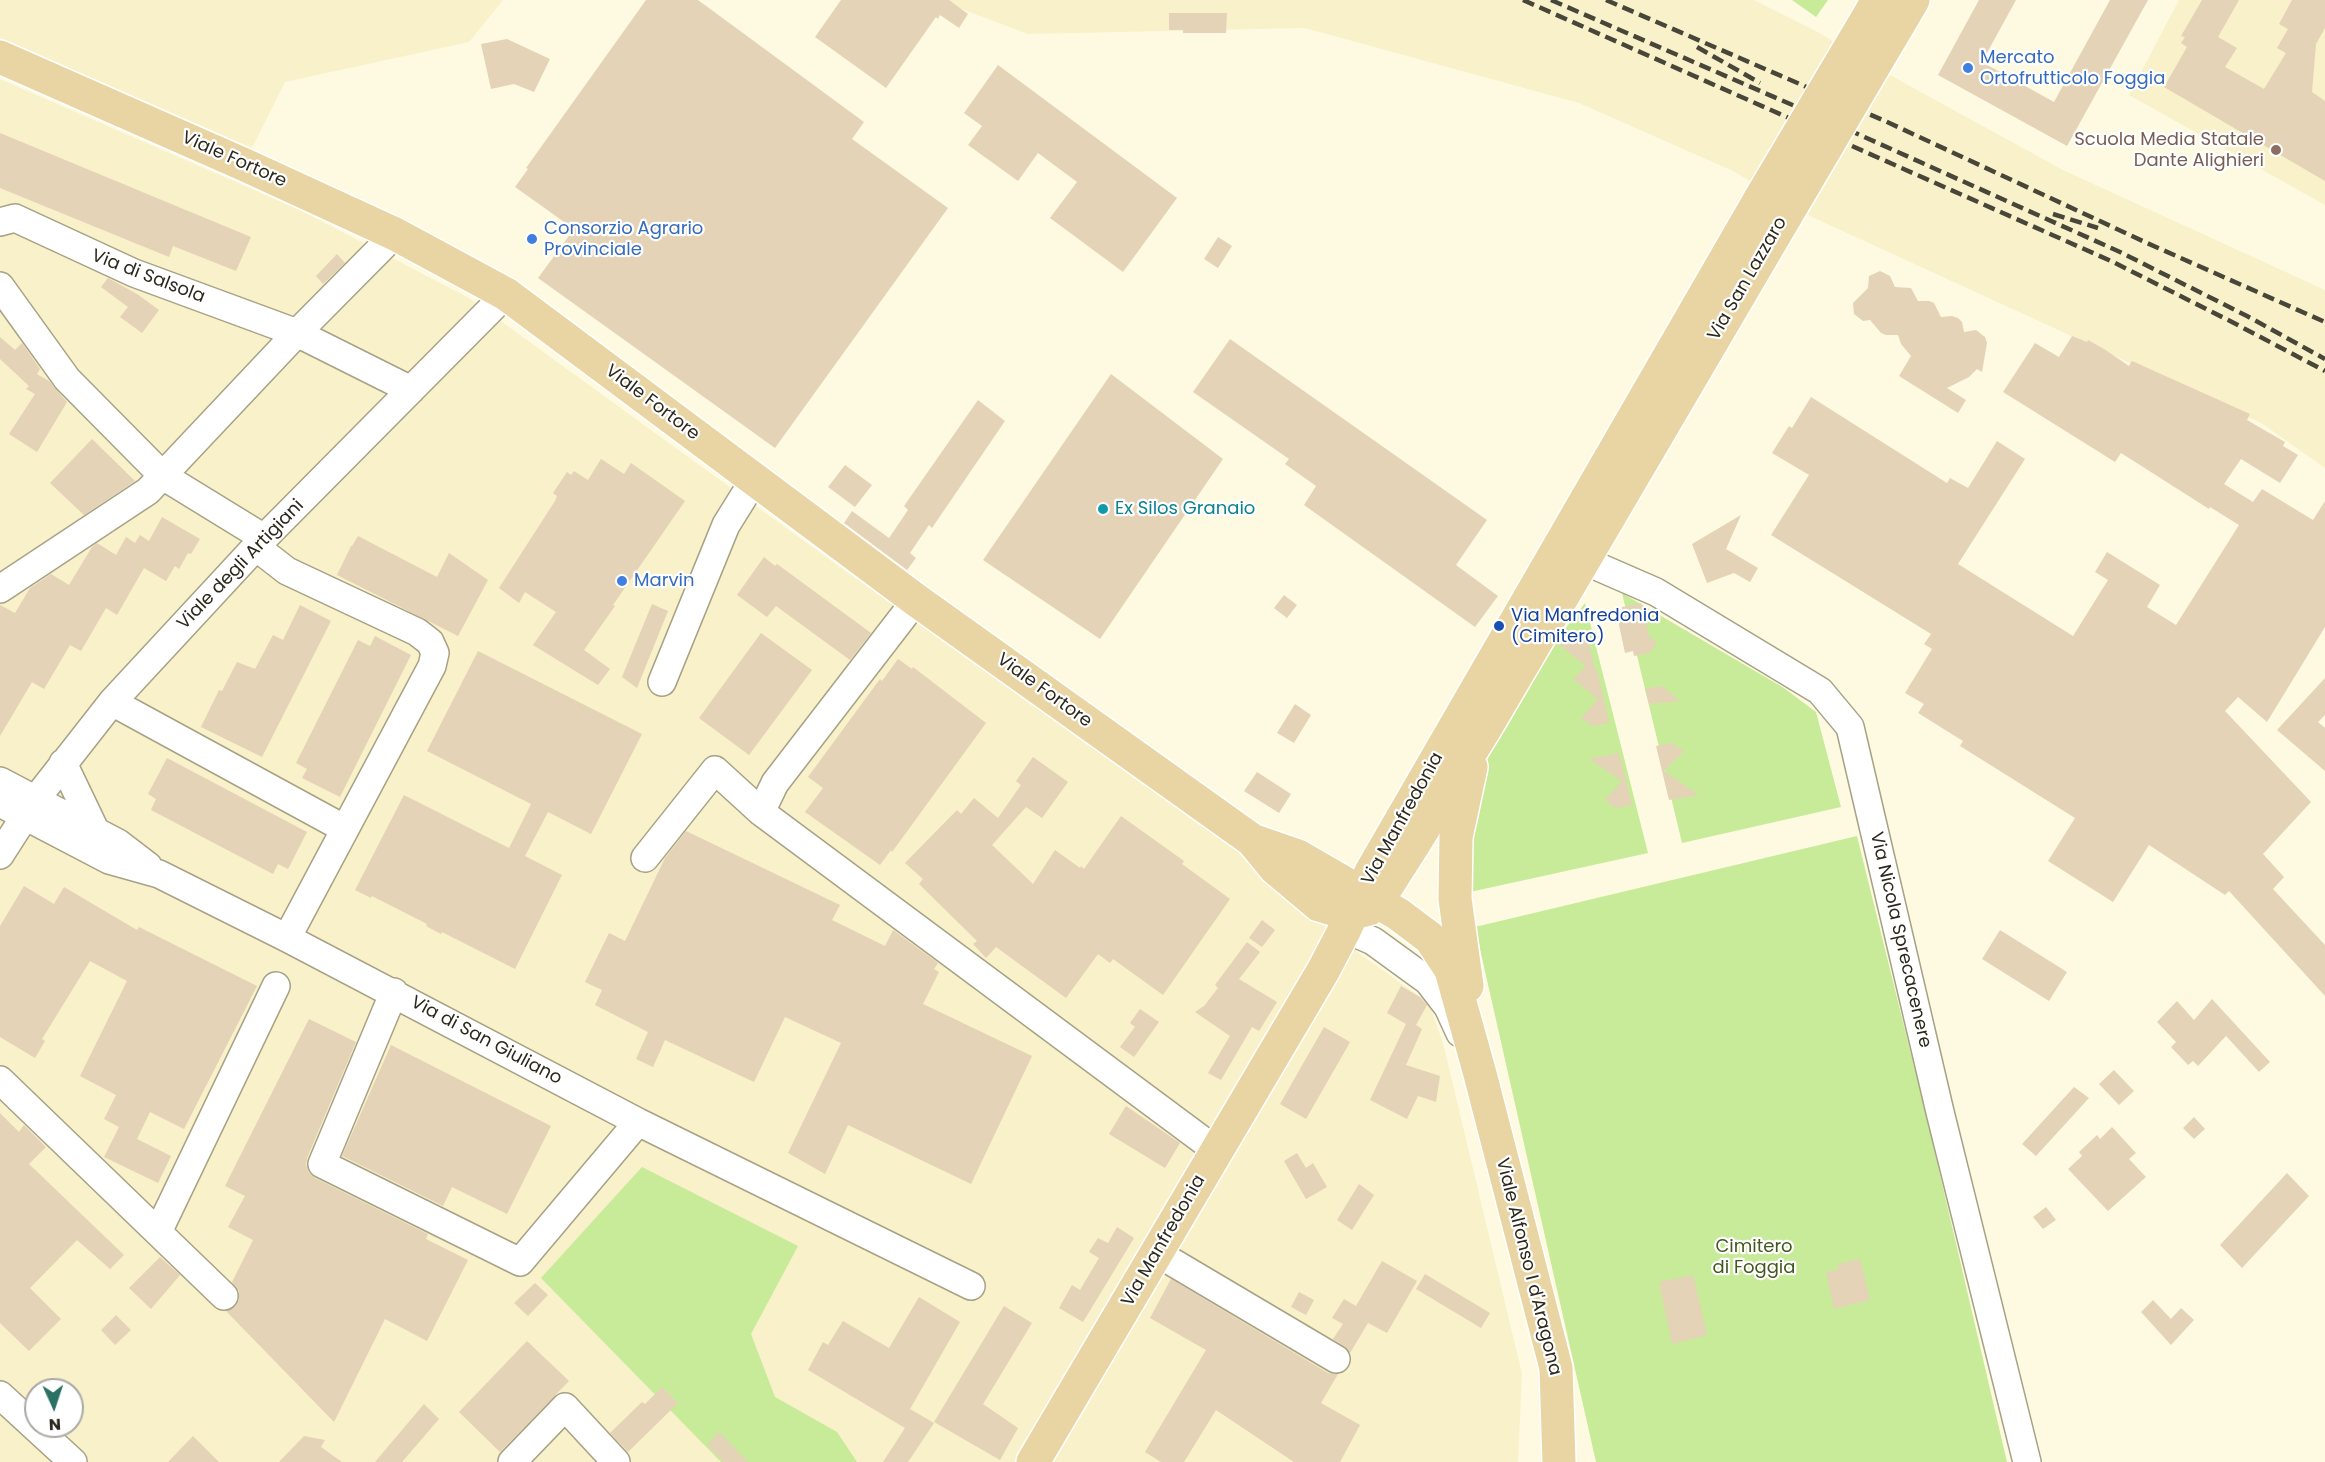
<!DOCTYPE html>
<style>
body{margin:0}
#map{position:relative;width:2325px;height:1462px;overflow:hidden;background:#fefae1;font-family:Poppins,sans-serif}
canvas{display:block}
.north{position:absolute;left:24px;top:1378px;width:60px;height:60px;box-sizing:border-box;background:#fff;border:2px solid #aaa9a5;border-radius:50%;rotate:177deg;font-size:16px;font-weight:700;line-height:24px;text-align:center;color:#2b291d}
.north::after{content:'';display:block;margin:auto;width:21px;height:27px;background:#2a7064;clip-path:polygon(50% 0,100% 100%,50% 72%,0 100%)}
</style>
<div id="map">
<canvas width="2325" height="1462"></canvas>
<div class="north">N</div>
</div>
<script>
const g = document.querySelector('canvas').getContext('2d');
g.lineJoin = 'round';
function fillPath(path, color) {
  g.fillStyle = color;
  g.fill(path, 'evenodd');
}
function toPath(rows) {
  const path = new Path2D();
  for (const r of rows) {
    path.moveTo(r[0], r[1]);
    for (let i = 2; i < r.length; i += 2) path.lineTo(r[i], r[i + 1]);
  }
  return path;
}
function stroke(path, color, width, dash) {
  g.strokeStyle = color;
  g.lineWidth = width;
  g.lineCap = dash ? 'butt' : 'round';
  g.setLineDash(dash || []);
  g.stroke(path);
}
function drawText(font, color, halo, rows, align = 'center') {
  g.font = font + ' Poppins,sans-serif';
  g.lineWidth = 4.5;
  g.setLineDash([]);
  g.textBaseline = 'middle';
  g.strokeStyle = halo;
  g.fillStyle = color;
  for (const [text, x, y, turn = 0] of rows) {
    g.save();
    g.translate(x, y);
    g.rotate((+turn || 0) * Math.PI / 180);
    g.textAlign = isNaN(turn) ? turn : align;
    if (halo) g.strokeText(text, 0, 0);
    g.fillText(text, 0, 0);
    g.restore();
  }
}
const built = toPath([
 [0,0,503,0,469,42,285,82,252,148,0,38],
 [938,0,1754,0,1816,31,1897,79,2063,170,2325,290,2325,468,2261,423,1812,217,1733,171,1579,103,1305,28,1028,34],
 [2179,0,2325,0,2325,205,2129,95],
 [0,79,302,211,469,298,844,570,1204,823,1361,955,1429,1003,1443,1043,1522,1374,1518,1462,0,1462],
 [36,1390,72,1390,72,1426,36,1426]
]);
const green = toPath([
 [1792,0,1828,0,1816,17],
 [1622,593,1784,688,1816,712,1841,807,1682,843],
 [1585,603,1648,853,1470,892,1466,812,1504,715,1542,659],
 [1857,836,1927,1119,2007,1462,1596,1462,1475,927],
 [642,1167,798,1246,751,1334,775,1397,837,1432,857,1462,721,1462,541,1278]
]);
const building = toPath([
 [646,0,698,0,864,122,852,139,948,208,775,448,538,278,574,229,515,187,528,169,526,168],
 [841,0,949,0,968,14,959,28,940,15,938,19,936,17,886,88,815,37],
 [1979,0,2016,0,1982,62,2054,102,2110,0,2148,0,2067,146,1938,75],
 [2202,0,2239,0,2218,37,2237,48,2225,67,2264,89,2286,53,2277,48,2288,29,2279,24,2292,0,2325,0,2325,28,2316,44,2312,92,2325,101,2325,181,2164,87,2187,47,2181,43,2185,37,2181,36],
 [1169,13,1227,13,1226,33,1183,33,1183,30,1169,30],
 [507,39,550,59,534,92,514,84,491,89,481,44],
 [998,65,1177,198,1123,272,1050,218,1077,182,1038,153,1018,181,968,145,982,126,964,113],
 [0,133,251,237,236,271,173,246,169,257,0,188],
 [1218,237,1232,246,1218,268,1204,259],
 [337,254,345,263,323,284,316,276],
 [1880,271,1890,276,1895,287,1911,288,1918,301,1929,301,1934,303,1941,317,1952,316,1958,318,1962,322,1964,332,1976,330,1985,337,1987,343,1982,372,1977,369,1969,377,1947,388,1966,400,1958,413,1899,376,1911,356,1901,344,1898,335,1886,335,1881,333,1870,320,1863,321,1854,314,1853,303,1868,288,1869,276],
 [108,278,137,294,159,310,142,333,120,317,128,307,101,287],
 [2072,336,2087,342,2088,340,2104,349,2129,366,2132,361,2250,414,2247,420,2285,442,2283,446,2298,455,2280,483,2241,459,2224,484,2253,502,2262,489,2313,520,2325,501,2325,627,2267,722,2238,697,2225,711,2311,802,2263,854,2284,877,2273,889,2325,945,2325,996,2229,891,2225,895,2149,845,2113,902,2048,861,2075,818,1960,746,1963,741,1918,713,1924,704,1905,693,1932,649,1924,644,1931,634,1771,535,1809,475,1772,453,1789,426,1792,428,1811,397,1947,483,1950,478,1968,488,1997,441,2025,459,1958,564,2073,636,2108,580,2095,572,2107,552,2160,585,2147,607,2176,625,2239,525,2210,507,2209,509,2121,453,2115,462,2003,392,2035,343,2059,357],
 [0,337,15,350,22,343,40,369,37,374,49,381,67,402,37,452,9,434,35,394,26,389,29,386,0,359],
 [1230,339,1487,520,1456,565,1498,596,1475,627,1304,505,1316,486,1285,464,1289,459,1193,392],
 [1111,374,1223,459,1100,639,983,560],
 [978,400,1005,421,932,528,929,525,910,553,916,558,907,570,844,523,852,511,889,538,908,510,904,506],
 [92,439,135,481,84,515,50,483],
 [601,459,624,474,631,463,685,501,613,605,615,606,584,650,610,669,598,685,533,645,556,612,525,592,519,603,499,588,555,501,557,496,553,493,567,472,571,475,574,471,588,480],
 [845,465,872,485,855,507,828,487],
 [1741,515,1726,549,1758,568,1750,582,1734,573,1707,583,1692,544],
 [162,517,200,539,191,554,188,553,179,569,175,566,166,581,144,568,117,615,106,608,81,651,70,645,44,689,32,682,0,736,0,605,15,613,30,588,51,574,69,585,92,547,97,543,116,555,126,537,135,543,140,535,149,541],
 [358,536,437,577,449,553,488,580,458,636,337,575,351,546,352,546],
 [764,557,775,566,777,564,871,633,850,660,776,606,767,617,737,595],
 [1284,595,1297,605,1287,618,1274,608],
 [1641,603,1649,636,1657,643,1649,653,1634,656,1633,651,1625,653,1616,611,1622,610,1622,607],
 [652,604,668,611,637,688,622,677],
 [300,605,331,621,262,757,201,727,219,690,222,691,237,662,255,669,273,635,283,640],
 [761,633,812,670,749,755,699,718],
 [375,636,411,655,340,797,302,778,307,769,296,763,358,640,370,646],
 [1588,639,1595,670,1597,670,1609,723,1593,726,1581,718,1598,699,1573,679,1586,666,1557,643],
 [478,651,642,734,591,834,548,812,525,856,562,875,515,969,442,932,441,934,426,926,427,924,372,896,371,898,355,890,404,795,509,848,531,804,427,751],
 [898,659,912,669,913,667,986,723,892,852,891,850,880,865,805,812,823,788,808,777,880,679,882,681],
 [2325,678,2325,715,2318,722,2325,728,2325,771,2277,730],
 [1662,686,1680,701,1649,704,1645,689],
 [1295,704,1311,715,1294,743,1277,733],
 [1672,743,1684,751,1664,771,1699,795,1669,800,1656,746],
 [1619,753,1632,805,1616,808,1605,800,1622,781,1589,759],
 [1033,757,1068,782,1042,818,1026,807,992,845,1033,884,1055,850,1080,868,1081,866,1084,869,1121,816,1184,861,1182,864,1230,899,1163,995,1113,959,1110,963,1098,954,1066,998,996,947,986,958,973,944,977,941,919,884,923,879,905,863,957,810,961,814,974,798,998,818,1021,785,1016,781],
 [167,758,307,832,288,869,278,864,273,874,151,810,156,799,148,794],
 [1257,772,1291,794,1279,813,1244,791],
 [686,831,840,905,832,920,885,946,893,930,938,963,934,969,939,972,923,1004,1032,1056,971,1184,848,1125,825,1174,788,1153,841,1043,785,1017,754,1082,665,1040,653,1067,636,1059,648,1032,595,1005,602,990,585,982,609,933,625,941,665,858],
 [24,886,54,904,64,887,137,930,139,927,257,986,184,1129,150,1112,137,1139,171,1156,158,1183,104,1157,119,1127,104,1119,116,1095,80,1076,127,981,90,961,42,1039,45,1041,35,1058,0,1037,0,926],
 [1262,920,1275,930,1262,947,1249,938],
 [2000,930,2067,972,2049,1001,1982,959],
 [1247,942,1260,952,1239,979,1277,1002,1259,1031,1252,1027,1221,1080,1208,1073,1230,1036,1195,1012,1204,1006,1218,988,1215,985],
 [1401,986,1420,997,1427,1005,1416,1025,1422,1029,1406,1065,1440,1076,1436,1102,1418,1096,1407,1119,1370,1100,1406,1024,1387,1013],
 [2212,999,2270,1062,2259,1072,2226,1036,2198,1066,2193,1061,2188,1065,2171,1047,2176,1042,2157,1022,2177,1001,2194,1020],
 [1140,1009,1159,1022,1134,1057,1120,1047,1135,1027,1130,1023],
 [309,1019,356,1042,307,1158,306,1165,309,1173,315,1178,428,1234,426,1239,468,1260,427,1341,385,1319,334,1422,226,1311,235,1307,239,1300,239,1291,232,1282,253,1240,228,1227,245,1196,225,1186],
 [1324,1027,1350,1042,1349,1044,1306,1119,1280,1104],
 [391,1045,551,1126,507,1214,452,1187,443,1206,342,1156],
 [2114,1070,2134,1091,2119,1105,2099,1084],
 [2074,1087,2089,1098,2036,1156,2022,1144],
 [1126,1106,1180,1143,1165,1168,1109,1134],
 [0,1113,19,1132,24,1125,46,1147,29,1164,124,1255,110,1269,77,1240,30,1288,61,1319,29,1351,0,1323],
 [2194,1117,2205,1129,2194,1139,2183,1128],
 [2112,1127,2136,1153,2129,1159,2146,1177,2108,1211,2068,1169,2082,1156,2079,1152,2097,1135,2100,1139],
 [1297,1153,1306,1168,1313,1163,1327,1187,1306,1199,1284,1161],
 [2287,1173,2309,1196,2242,1268,2220,1245],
 [1359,1184,1374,1195,1352,1230,1337,1220],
 [2046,1207,2056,1220,2043,1229,2033,1217],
 [1117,1227,1134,1238,1083,1322,1059,1308,1072,1285,1080,1290,1099,1258,1089,1252,1098,1238,1108,1243],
 [160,1257,180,1275,151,1309,129,1288],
 [1860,1259,1870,1300,1834,1309,1826,1272,1839,1269,1838,1264],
 [1382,1261,1417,1281,1387,1333,1368,1323,1350,1353,1344,1346,1333,1339,1343,1324,1332,1318,1344,1299,1356,1306],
 [1425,1274,1490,1313,1481,1328,1416,1289],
 [1693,1275,1707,1335,1672,1344,1659,1282],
 [1171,1279,1328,1373,1338,1374,1321,1403,1360,1425,1340,1462,1294,1462,1216,1410,1184,1462,1161,1462,1145,1452,1206,1350,1150,1318],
 [535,1283,548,1295,528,1316,514,1303],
 [1299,1292,1314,1300,1306,1315,1291,1307],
 [919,1297,960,1322,910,1409,934,1423,908,1462,883,1462,905,1428,808,1370,823,1342,828,1345,843,1321,889,1348],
 [2153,1300,2171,1319,2181,1308,2194,1320,2171,1345,2141,1312],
 [1004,1306,1032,1323,983,1404,1018,1428,1000,1460,934,1422],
 [116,1315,131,1330,115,1345,101,1330],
 [527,1341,569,1381,500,1452,459,1412],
 [662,1387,678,1403,628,1452,610,1433,642,1402,645,1404],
 [424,1404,439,1419,402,1462,375,1462],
 [719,1432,748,1462,724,1462,707,1445],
 [193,1436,219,1462,168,1462],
 [304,1436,325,1440,321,1447,342,1462,279,1462]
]);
const minor = toPath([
 [0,222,15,218,134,273,297,333,411,390],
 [0,286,67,379,163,476,264,538],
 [256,547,287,571,417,632,430,642,435,653,432,666,287,938],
 [1567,550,1594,565,1656,592,1820,691,1850,727,1940,1112,2027,1462],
 [0,589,148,491,297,333,395,234],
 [662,682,726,525,754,480],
 [112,702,345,829],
 [63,763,96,832],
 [0,781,118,843,148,866],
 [0,803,109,860,159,874,287,938,638,1122,971,1286],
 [761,812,775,783,916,600],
 [0,855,36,799,112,702,264,538,506,294],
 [645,858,715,770,761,812,1217,1151],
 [1345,929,1373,941,1428,981,1448,1007,1460,1033],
 [394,992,322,1164,520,1262,638,1122],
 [0,1080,224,1296],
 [158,1232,276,986],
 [1157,1253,1336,1359],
 [0,1395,73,1462],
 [512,1462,565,1407,616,1462]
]);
const major = toPath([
 [1864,24,1878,0],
 [1890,39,1913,0],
 [0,57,245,165,395,234,506,294,916,600,1252,840,1275,868,1319,905,1349,914,1369,909,1377,902,1414,844,1486,727,1787,214],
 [1252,840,1298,856,1398,914,1430,938,1451,970,1480,1074,1556,1368,1559,1462],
 [1467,986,1455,899,1456,837,1471,767],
 [1033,1462,1323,971,1345,929,1371,872,1760,199]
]);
const rail = toPath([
 [1523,0,2111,261,2232,322,2325,371],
 [1551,0,1820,117,2120,252,2247,316,2325,359],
 [1606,0,1885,121,2147,243,2325,322],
 [1697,47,1760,83],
 [2053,214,2098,228]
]);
const majorBridge = toPath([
 [1760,199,1864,24],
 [1787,214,1890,39]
]);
const markers = [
 [1968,68,6,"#3f7fe0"],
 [2276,150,6,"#8d6e63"],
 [532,239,6,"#3f7fe0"],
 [1103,509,6,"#0f9aa8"],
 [622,581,6,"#3f7fe0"],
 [1499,626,6,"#1a4fb4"]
];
const shopNames = [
 ["Mercato",1980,58],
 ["Ortofrutticolo Foggia",1980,79],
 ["Consorzio Agrario",544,229],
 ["Provinciale",544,250],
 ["Marvin",634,581]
];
const educationNames = [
 ["Scuola Media Statale",2264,140],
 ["Dante Alighieri",2264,161]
];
const streetNames = [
 ["Viale Fortore",234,160,24],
 ["Via di Salsola",148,277,21],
 ["Via San Lazzaro",1748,279,-60],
 ["Viale Fortore",652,403,37],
 ["Viale degli Artigiani",241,565,-46],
 ["Viale Fortore",1044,691,36],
 ["Via Manfredonia",1403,819,-61],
 ["Via Nicola Sprecacenere",1900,940,77],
 ["Via di San Giuliano",486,1041,28],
 ["Via Manfredonia",1164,1241,-60],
 ["Viale Alfonso I d'Aragona",1528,1267,76]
];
const cultureNames = [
 ["Ex Silos Granaio",1115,509]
];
const transitNames = [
 ["Via Manfredonia",1511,616],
 ["(Cimitero)",1511,637]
];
const parkNames = [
 ["Cimitero",1754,1247],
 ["di Foggia",1754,1268]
];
fillPath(built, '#f8f1ca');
fillPath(green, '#c7eb98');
fillPath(building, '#e4d3b7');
stroke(minor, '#a7a285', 30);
stroke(major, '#fff', 36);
stroke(minor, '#fff', 27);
stroke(major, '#e9d4a3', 33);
stroke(rail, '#484638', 4.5, [12, 6]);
stroke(majorBridge, '#fff', 36, []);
stroke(majorBridge, '#e9d4a3', 33);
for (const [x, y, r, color] of markers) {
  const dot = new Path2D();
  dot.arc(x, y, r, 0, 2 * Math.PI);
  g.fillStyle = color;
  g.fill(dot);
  stroke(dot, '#fff', 2);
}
drawText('18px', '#366cbe', '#fff', shopNames, 'left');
drawText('18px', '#785e54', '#fff', educationNames, 'right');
drawText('18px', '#2b291d', '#fff', streetNames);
drawText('18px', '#0d838f', '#fff', cultureNames, 'left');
drawText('18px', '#164399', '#fff', transitNames, 'left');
drawText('18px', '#42581f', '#fff', parkNames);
</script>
